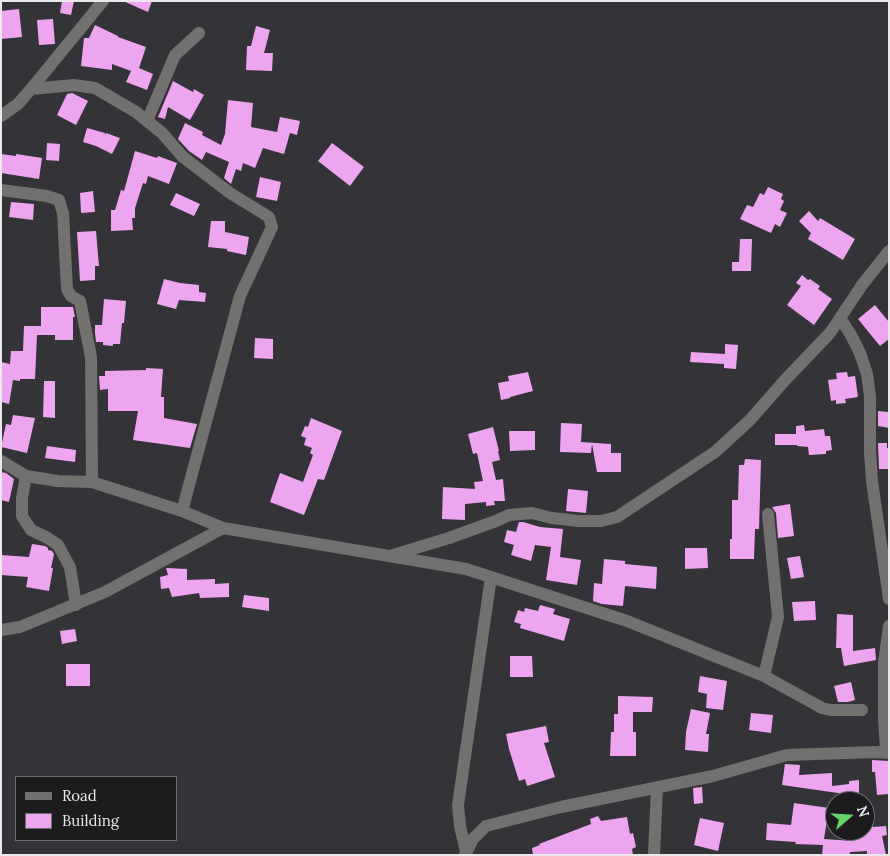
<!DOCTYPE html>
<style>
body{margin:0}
#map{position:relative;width:890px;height:856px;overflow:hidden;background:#343438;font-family:Lora,serif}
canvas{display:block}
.frame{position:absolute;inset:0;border:2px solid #e9e9eb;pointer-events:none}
.legend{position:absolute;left:15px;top:776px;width:162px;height:65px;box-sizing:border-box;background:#1c1c1e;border:1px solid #6e6e70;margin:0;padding:6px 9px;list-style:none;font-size:15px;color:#e9e9eb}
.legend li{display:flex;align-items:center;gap:10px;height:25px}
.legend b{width:25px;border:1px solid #6e6e70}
.north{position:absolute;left:825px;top:791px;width:50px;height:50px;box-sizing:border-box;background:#1c1c1e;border:1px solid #6e6e70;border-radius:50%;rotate:71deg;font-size:14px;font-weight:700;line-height:20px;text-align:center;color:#e9e9eb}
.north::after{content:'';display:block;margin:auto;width:18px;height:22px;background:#66d466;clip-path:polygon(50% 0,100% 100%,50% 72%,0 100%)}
</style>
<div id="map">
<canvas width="890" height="856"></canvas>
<div class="frame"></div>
<ul class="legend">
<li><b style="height:6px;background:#737170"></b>Road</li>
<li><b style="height:14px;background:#eda5ef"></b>Building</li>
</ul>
<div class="north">N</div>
</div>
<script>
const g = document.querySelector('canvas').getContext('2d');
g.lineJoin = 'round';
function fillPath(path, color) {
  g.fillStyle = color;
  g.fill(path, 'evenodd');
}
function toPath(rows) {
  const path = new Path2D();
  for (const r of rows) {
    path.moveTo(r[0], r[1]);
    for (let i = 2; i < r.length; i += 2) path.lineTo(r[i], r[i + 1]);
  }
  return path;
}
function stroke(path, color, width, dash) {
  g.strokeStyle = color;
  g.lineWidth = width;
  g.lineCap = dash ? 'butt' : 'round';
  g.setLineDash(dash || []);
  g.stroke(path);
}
const building = toPath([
 [62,1,74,1,71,15,60,13],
 [123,1,152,1,148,12],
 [19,9,22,37,1,39,1,11],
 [53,19,55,44,39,45,37,20],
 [95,25,118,36,118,37,146,47,139,68,153,74,147,90,126,82,131,71,112,64,112,70,81,66,84,38,89,38],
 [256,26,270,30,264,53,273,53,272,71,246,70,247,46,251,46],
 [173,81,193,92,194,89,204,95,190,120,168,107,165,119,158,117],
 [72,93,88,101,76,125,57,115,67,94],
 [228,100,253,103,251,127,277,132,280,117,300,121,297,135,290,133,284,154,263,148,255,168,243,163,241,171,236,169,231,184,224,178,229,162,206,152,202,160,189,151,178,139,185,123,203,132,202,135,221,145,225,134],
 [87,128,105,133,105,135,106,133,120,138,112,154,96,146,83,142],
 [47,143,60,144,59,161,46,160],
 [332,143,364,167,350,186,318,161],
 [135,151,157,158,158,156,177,163,169,184,148,176,146,184,143,183,135,208,135,218,132,218,133,230,111,231,111,210,115,210,121,190,124,191],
 [1,154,16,156,16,154,42,158,39,179,1,173],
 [260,177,281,182,277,201,256,197],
 [768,187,783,194,781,199,784,201,780,210,787,213,780,227,775,224,771,233,740,219,747,205,753,207,760,193,764,195],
 [93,191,95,212,81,213,80,193],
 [176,193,200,204,194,216,170,205],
 [11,202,34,204,33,220,9,217],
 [809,211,818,221,820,218,855,239,843,260,808,239,811,233,799,221],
 [211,221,225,221,225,232,249,237,246,255,227,251,227,249,208,247],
 [96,231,99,266,95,266,95,280,80,281,77,232],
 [740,239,752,239,751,271,732,271,732,262,739,262],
 [802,275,808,280,810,279,820,286,818,289,832,299,814,325,787,305,801,286,796,283],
 [164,279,180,283,199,285,199,292,206,293,205,302,179,300,176,309,157,304],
 [104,299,126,301,124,323,122,323,120,344,113,344,113,346,103,345,103,342,96,342,95,333,95,325,102,325],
 [875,305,889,322,889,339,880,346,858,319],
 [41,307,73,307,75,317,73,317,73,340,55,340,55,335,37,335,35,379,20,379,20,381,13,380,9,404,1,402,1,362,10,364,11,351,23,351,24,326,41,326],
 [255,338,273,339,273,359,254,358],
 [725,344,738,345,736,369,724,368,724,364,690,362,691,352,725,354],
 [146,368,163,369,161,397,164,397,164,418,197,424,190,448,133,440,138,411,108,411,108,389,100,390,99,376,105,376,105,371,146,370],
 [528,372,533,391,510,397,510,398,501,400,498,383,509,381,508,376],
 [847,372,848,377,855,376,858,397,845,399,846,403,836,404,836,400,831,401,828,380,837,379,836,373],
 [44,381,55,381,55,418,43,417],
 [878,411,889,412,889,428,878,426],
 [13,415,35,418,27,453,1,447,6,424,11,425],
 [311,418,342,431,324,480,318,479,304,515,270,502,280,473,303,482,313,455,310,453,312,448,304,445,306,438,301,436,305,426,308,427],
 [561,423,582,424,581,442,611,444,611,453,621,453,621,472,597,472,592,444,591,453,560,452],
 [804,425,805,431,824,429,825,436,830,436,832,450,826,451,826,454,809,455,808,447,797,446,797,445,775,445,775,434,796,434,796,426],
 [493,427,499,451,498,451,500,460,492,462,496,480,503,479,505,501,494,501,495,505,486,506,486,502,465,504,465,520,442,519,443,487,475,489,474,482,483,481,477,453,473,454,468,434],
 [509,431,535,431,535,450,510,451],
 [878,443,887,443,887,448,889,448,889,469,879,469],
 [47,446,76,450,75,462,45,458],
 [745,459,761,460,759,529,755,529,754,559,730,559,730,539,732,539,732,500,738,500,739,465,744,465],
 [1,472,6,473,14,479,9,502,1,500],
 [568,489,588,491,586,513,566,511],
 [790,504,794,536,778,538,776,513,772,507],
 [519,522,523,522,540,527,563,529,560,557,581,560,577,585,546,580,551,547,535,545,531,561,511,555,514,545,504,542,507,530,516,532],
 [32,544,45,546,48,548,48,550,52,551,54,554,51,568,53,568,49,591,26,587,28,577,1,575,1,555,29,557],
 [685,548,707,548,708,568,685,569],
 [800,556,804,577,791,579,787,558],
 [604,559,625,561,625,564,657,567,656,589,625,586,623,606,602,604,593,601,594,583,602,584],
 [166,568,187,569,187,580,215,579,215,584,229,583,229,597,200,598,199,593,172,597,169,588,161,589,160,577,168,575],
 [244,595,269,598,269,611,242,607],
 [815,601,816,620,794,621,792,602],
 [540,605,555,609,553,614,570,619,564,641,520,628,521,624,514,622,518,610,524,612,525,608,538,611],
 [837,614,853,615,853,651,875,648,876,660,844,666,841,648,836,648],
 [75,629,77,641,62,644,60,631],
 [510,656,532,656,533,677,510,677],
 [66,664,90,664,90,686,66,686],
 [700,676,727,681,723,710,706,708,707,694,698,692],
 [851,682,855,700,848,702,838,702,834,686],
 [618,696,653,697,652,712,633,712,633,732,636,732,636,756,610,756,611,732,614,732,614,714,618,714],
 [691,709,710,713,706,734,709,734,708,752,685,750,686,732],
 [751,713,773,715,771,733,749,730],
 [546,726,549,742,544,743,555,777,527,786,525,779,519,781,509,749,506,734],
 [872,760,889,761,889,794,877,795,875,772,872,772],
 [785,764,800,765,799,775,832,773,832,786,849,784,849,781,859,780,859,796,782,785],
 [702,787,703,803,694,804,693,788],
 [794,803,829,808,824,839,853,841,853,831,865,831,865,807,872,807,873,827,886,826,887,835,882,836,886,855,867,855,867,851,850,852,850,855,822,855,823,845,795,844,796,842,766,840,767,823,791,825],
 [598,816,601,821,627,817,630,834,633,833,636,847,632,849,633,855,533,855,532,848,540,845,539,844,591,824,590,819],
 [700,818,724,823,718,851,694,845]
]);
const minor = toPath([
 [31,89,74,85,95,88,136,112,162,133,183,157,213,180,230,193,269,217,272,227,240,296,182,511],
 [1,116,18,104,31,89,103,1],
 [147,121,175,55,199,33],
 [1,190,47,196,59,200,63,213,67,289,71,296,80,301,91,357,92,482],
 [840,318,851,335,860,353,867,374,870,396,870,452,872,481,889,599],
 [1,461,26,476,58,481,92,482,182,511,223,528,466,569,627,621,764,676,778,617,768,514],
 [26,476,22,498,22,516,31,530,46,537,58,545,70,567,76,605],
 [393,555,449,538,496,521,509,515,532,513,552,518,579,521,601,521,617,517,715,452,750,420,785,380,830,333,862,285,889,251],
 [1,630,20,627,105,592,223,528],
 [764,676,822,708,831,710,862,710],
 [886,752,884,716,884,663,889,626],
 [466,852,460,826,458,805,491,577],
 [465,855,473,839,486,826,561,807,713,776,787,755,875,752,889,753],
 [654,855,657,787]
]);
fillPath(building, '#eda5ef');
stroke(minor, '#737170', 12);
</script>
